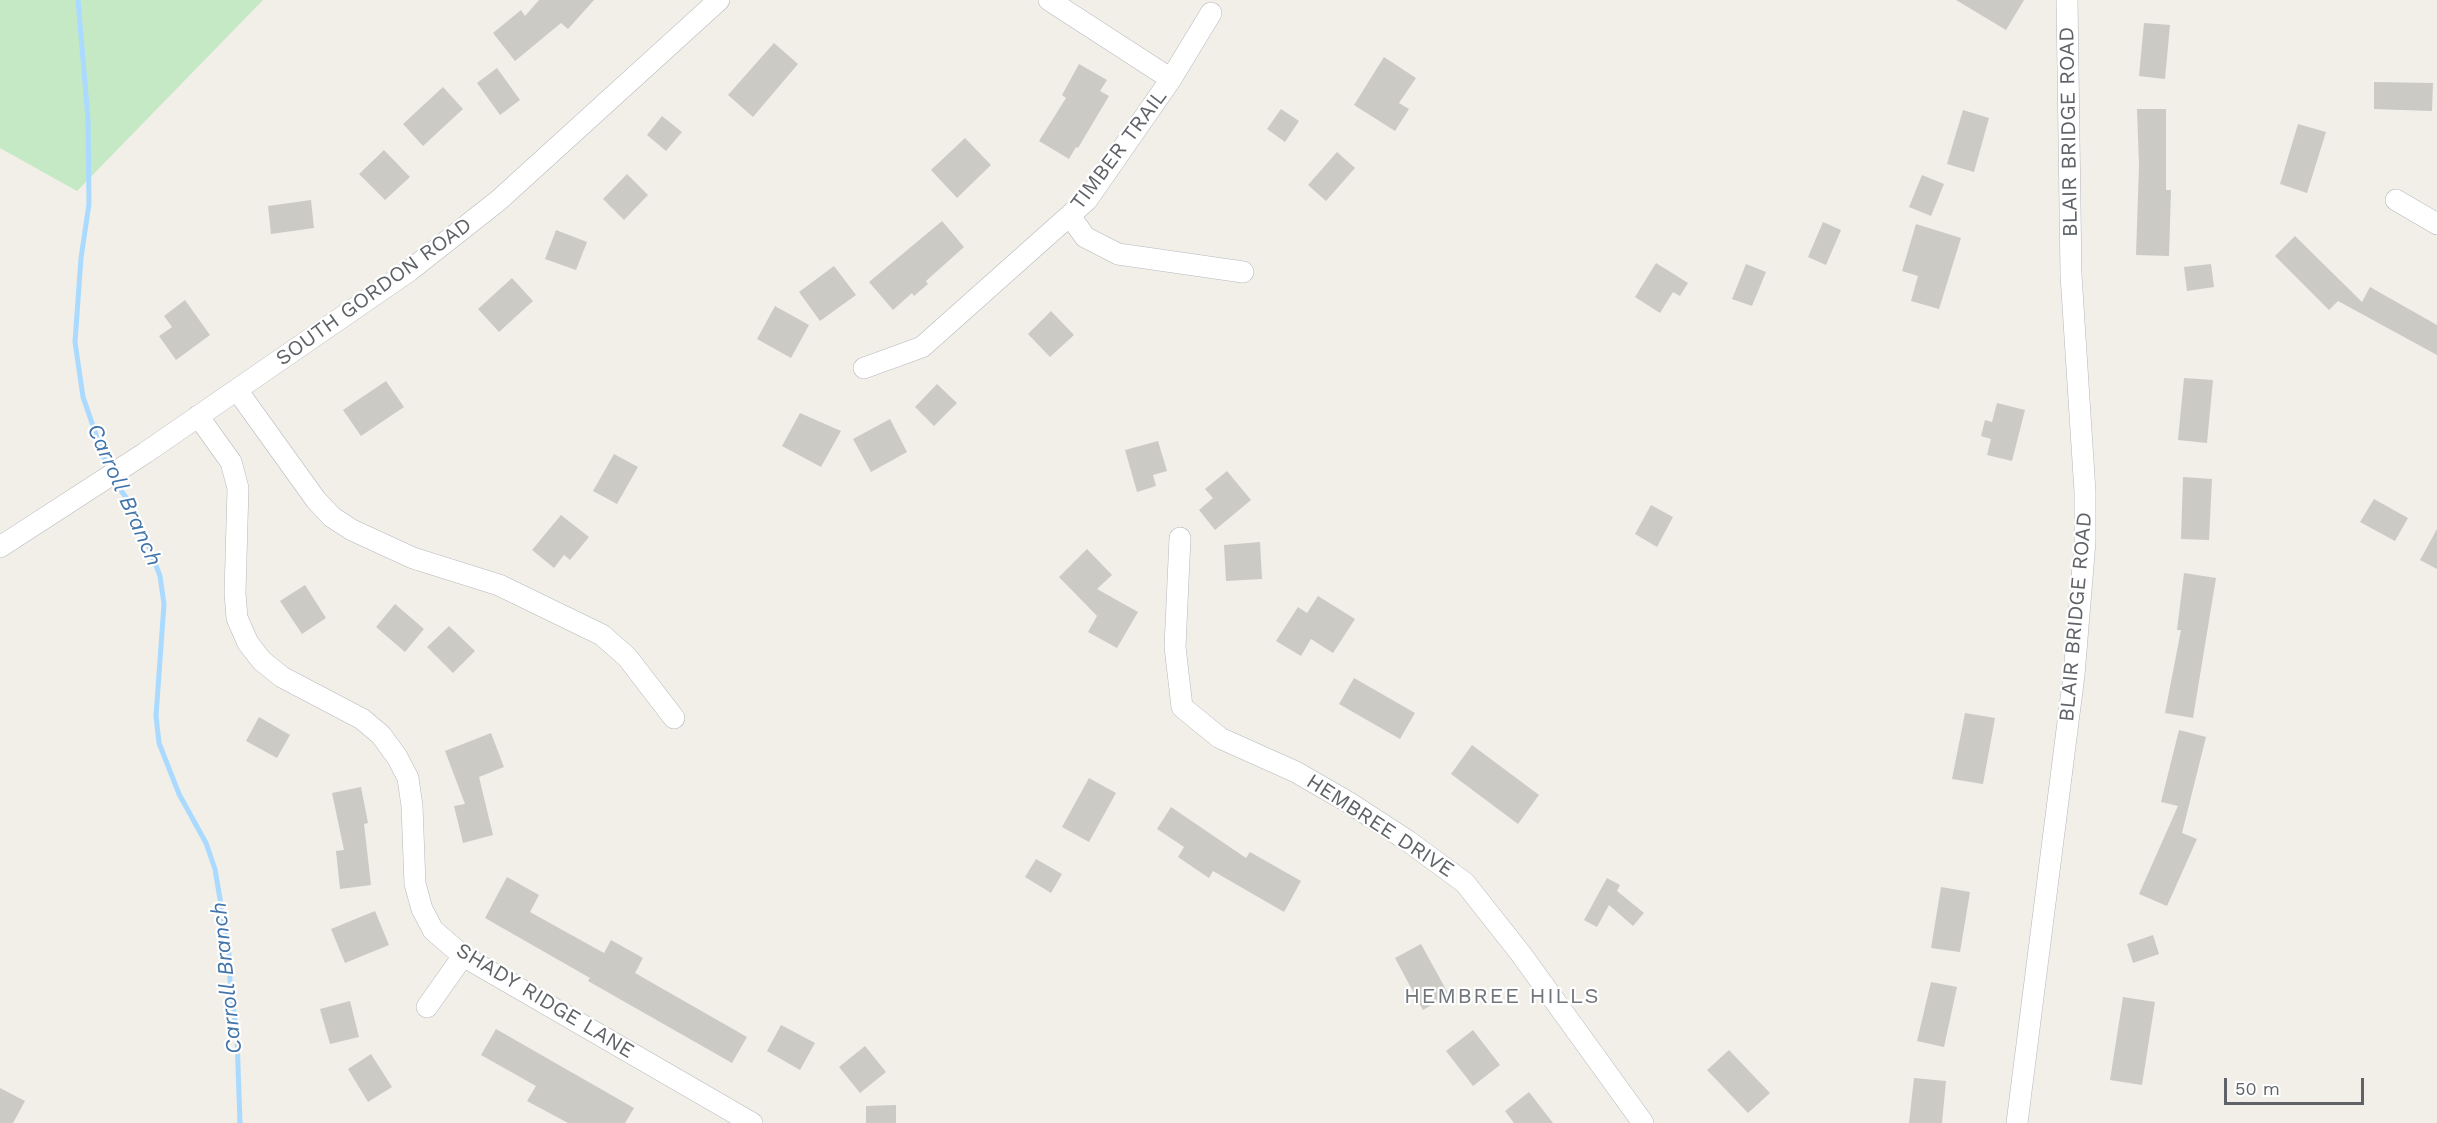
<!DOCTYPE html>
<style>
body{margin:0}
#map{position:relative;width:2437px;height:1123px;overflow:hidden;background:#f1efe8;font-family:"Work Sans",sans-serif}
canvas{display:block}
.scale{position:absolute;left:2224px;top:1078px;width:140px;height:27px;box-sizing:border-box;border:3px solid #5f6368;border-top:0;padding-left:8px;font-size:18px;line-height:21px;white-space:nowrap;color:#5f6368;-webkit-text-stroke:4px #fff;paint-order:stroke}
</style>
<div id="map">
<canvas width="2437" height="1123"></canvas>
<div class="scale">50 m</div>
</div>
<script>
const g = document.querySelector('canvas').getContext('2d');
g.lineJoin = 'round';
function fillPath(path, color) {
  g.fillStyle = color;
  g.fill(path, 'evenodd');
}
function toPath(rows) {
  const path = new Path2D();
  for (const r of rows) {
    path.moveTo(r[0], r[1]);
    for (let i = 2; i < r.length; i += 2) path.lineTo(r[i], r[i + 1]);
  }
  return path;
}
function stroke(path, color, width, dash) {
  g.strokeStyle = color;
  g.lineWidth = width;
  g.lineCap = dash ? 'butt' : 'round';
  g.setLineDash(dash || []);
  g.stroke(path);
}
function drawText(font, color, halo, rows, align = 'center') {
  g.font = font + ' "Work Sans",sans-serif';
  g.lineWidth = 4.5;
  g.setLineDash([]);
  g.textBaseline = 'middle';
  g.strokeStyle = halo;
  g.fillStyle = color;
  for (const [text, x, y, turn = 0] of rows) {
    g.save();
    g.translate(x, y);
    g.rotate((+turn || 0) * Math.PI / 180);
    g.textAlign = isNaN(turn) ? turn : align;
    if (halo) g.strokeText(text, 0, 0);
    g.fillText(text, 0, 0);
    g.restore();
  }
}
const green = toPath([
 [0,0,263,0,77,191,0,148]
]);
const stream = toPath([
 [78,0,88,119,89,204,81,258,75,342,83,397,109,472],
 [113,480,128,500,140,524,160,576,164,604,156,716,159,743,179,794,206,843,215,869,229,953,230,980,237,1037,240,1123]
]);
const building = toPath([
 [539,0,594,0,568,29,561,23,515,61,493,33,521,10,525,16],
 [1956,0,2024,0,2006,30],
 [2144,23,2170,25,2165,79,2139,76],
 [774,43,798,64,753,117,728,95],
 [1384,57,1416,78,1399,103,1409,109,1395,131,1354,105],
 [1079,64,1107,80,1100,91,1109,96,1078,148,1076,147,1069,159,1039,141,1066,98,1062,95],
 [497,68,520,100,500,115,477,83],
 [2374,82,2433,83,2432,111,2374,109],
 [443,87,463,109,423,146,403,124],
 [1281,109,1299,121,1285,142,1267,129],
 [2137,109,2166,109,2166,190,2171,190,2169,256,2136,255,2139,165],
 [1963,110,1989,118,1974,172,1947,164],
 [662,116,682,132,666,151,647,135],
 [2298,124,2326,132,2307,193,2280,184],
 [965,138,991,165,957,198,931,170],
 [384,150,410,177,385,200,359,174],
 [1337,152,1355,168,1326,201,1308,185],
 [627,174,648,195,624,220,603,199],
 [1922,175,1944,184,1931,216,1909,207],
 [311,200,314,228,271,234,268,206],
 [942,221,964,247,926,281,928,284,914,296,912,293,893,310,869,282],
 [1823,222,1841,230,1826,265,1808,257],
 [1916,224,1961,238,1939,309,1911,301,1918,276,1902,271],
 [556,230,587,242,576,270,545,259],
 [2295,236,2362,302,2370,287,2437,325,2437,355,2338,301,2329,310,2275,256],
 [1656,263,1688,283,1680,296,1673,292,1660,313,1635,297],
 [1746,264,1766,272,1752,306,1732,299],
 [2211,264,2214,287,2187,291,2184,267],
 [834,266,856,295,820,321,799,292],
 [512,278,533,301,499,332,478,309],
 [185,300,210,335,176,360,159,336,172,327,164,316],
 [775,306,809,325,791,358,757,339],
 [1051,311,1074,335,1050,357,1028,334],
 [2184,378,2213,380,2207,443,2178,440],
 [386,381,404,407,361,436,343,410],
 [937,384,957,403,934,426,915,407],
 [1997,403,2025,410,2012,461,1987,455,1991,439,1981,436,1985,420,1992,422],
 [800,413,841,431,821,467,782,446],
 [890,419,907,452,871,472,853,439],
 [1158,441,1167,471,1153,475,1156,486,1137,492,1125,450],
 [614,454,638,467,617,504,593,491],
 [1227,471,1251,500,1215,530,1199,510,1213,498,1205,489],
 [2183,477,2212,479,2209,540,2181,539],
 [2374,499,2408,518,2395,541,2360,522],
 [1651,505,1673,517,1657,547,1635,534],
 [561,515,589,537,570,560,564,555,554,568,532,550],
 [2437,529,2437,569,2420,560],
 [1260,542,1262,579,1226,581,1224,545],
 [1087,549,1112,575,1097,589,1138,612,1117,648,1088,632,1097,616,1059,577],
 [2184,573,2216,578,2193,718,2165,713,2181,630,2177,630],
 [305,585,326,618,302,634,280,601],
 [1318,596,1355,619,1333,653,1311,639,1301,656,1276,641,1298,607,1307,613],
 [395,604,424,629,405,652,376,627],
 [449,626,475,651,453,673,427,647],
 [1354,678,1415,713,1400,739,1339,704],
 [1965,713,1995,718,1983,784,1952,779],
 [259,717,290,735,277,758,246,741],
 [2179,730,2206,737,2182,833,2197,839,2167,906,2139,894,2178,806,2161,802],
 [491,733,504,767,479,777,493,835,463,843,454,806,465,804,445,751],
 [1472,745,1539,795,1518,824,1451,774],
 [1089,778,1116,793,1089,842,1062,827],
 [361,787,368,823,364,824,371,885,340,889,336,851,344,850,332,793],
 [1171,807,1246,858,1250,852,1301,881,1284,912,1213,871,1209,878,1178,857,1184,847,1157,829],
 [1036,859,1062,874,1051,893,1025,877],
 [507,877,539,895,530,912,604,953,611,940,643,958,635,973,747,1037,732,1063,588,981,590,978,485,918],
 [1607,878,1620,885,1617,891,1644,913,1633,926,1609,905,1597,927,1584,920],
 [1941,887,1970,892,1960,952,1931,948],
 [375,911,389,945,345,963,331,929],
 [2153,935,2159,954,2133,963,2127,944],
 [1421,944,1449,995,1423,1010,1395,958],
 [1931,982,1957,987,1944,1047,1917,1041],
 [2123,997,2155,1002,2142,1085,2110,1080],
 [350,1001,359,1037,330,1044,320,1009],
 [781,1025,815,1043,800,1070,767,1051],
 [496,1029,634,1108,625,1123,568,1123,527,1101,536,1086,481,1055],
 [1473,1030,1500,1065,1473,1086,1446,1051],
 [865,1046,886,1072,860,1093,839,1067],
 [1729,1050,1770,1093,1748,1113,1707,1070],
 [371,1054,392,1087,368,1102,348,1069],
 [1914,1078,1946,1081,1942,1123,1909,1123],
 [0,1088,25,1101,13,1123,0,1123],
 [1529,1092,1553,1123,1514,1123,1505,1111],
 [896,1105,896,1123,866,1123,866,1106]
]);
const minor = toPath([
 [1049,0,1171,79],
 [2396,200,2437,224],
 [1070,216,1085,237,1118,254,1243,272],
 [864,368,922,347,1087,200,1171,79,1211,13],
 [237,390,316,500,332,517,352,530,413,558,499,585,602,635,627,657,674,718],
 [198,416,231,462,238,488,235,593,237,618,248,643,262,661,282,677,362,719,381,735,397,757,408,778,412,806,415,884,422,909,433,930,463,956,752,1123],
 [1180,538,1175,647,1182,707,1220,738,1296,772,1348,802,1408,841,1465,883,1521,954,1643,1123],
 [0,547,145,453,409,271,499,200,719,0],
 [427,1007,463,956],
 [2017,1123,2074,675,2085,542,2085,492,2071,275,2067,0]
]);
const streetNames = [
 ["BLAIR BRIDGE ROAD",2069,132,-91],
 ["TIMBER TRAIL",1119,150,-53],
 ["SOUTH GORDON ROAD",374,292,-36],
 ["BLAIR BRIDGE ROAD",2076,617,-85],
 ["HEMBREE DRIVE",1380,826,33],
 ["SHADY RIDGE LANE",545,1001,31]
];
const waterNames = [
 ["Carroll Branch",124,495,66],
 ["Carroll Branch",227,978,-96]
];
const neighbourhoodNames = [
 ["HEMBREE HILLS",1502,997]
];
fillPath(green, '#c5e8c5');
stroke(stream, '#aadaff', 5);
fillPath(building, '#cccac5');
stroke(minor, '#b5b8bc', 22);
stroke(minor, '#fff', 21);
drawText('21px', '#5f6368', '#fff', streetNames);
drawText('italic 22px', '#4174aa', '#fff', waterNames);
g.letterSpacing = '1.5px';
drawText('22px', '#70757a', '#fff', neighbourhoodNames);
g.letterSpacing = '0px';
</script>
